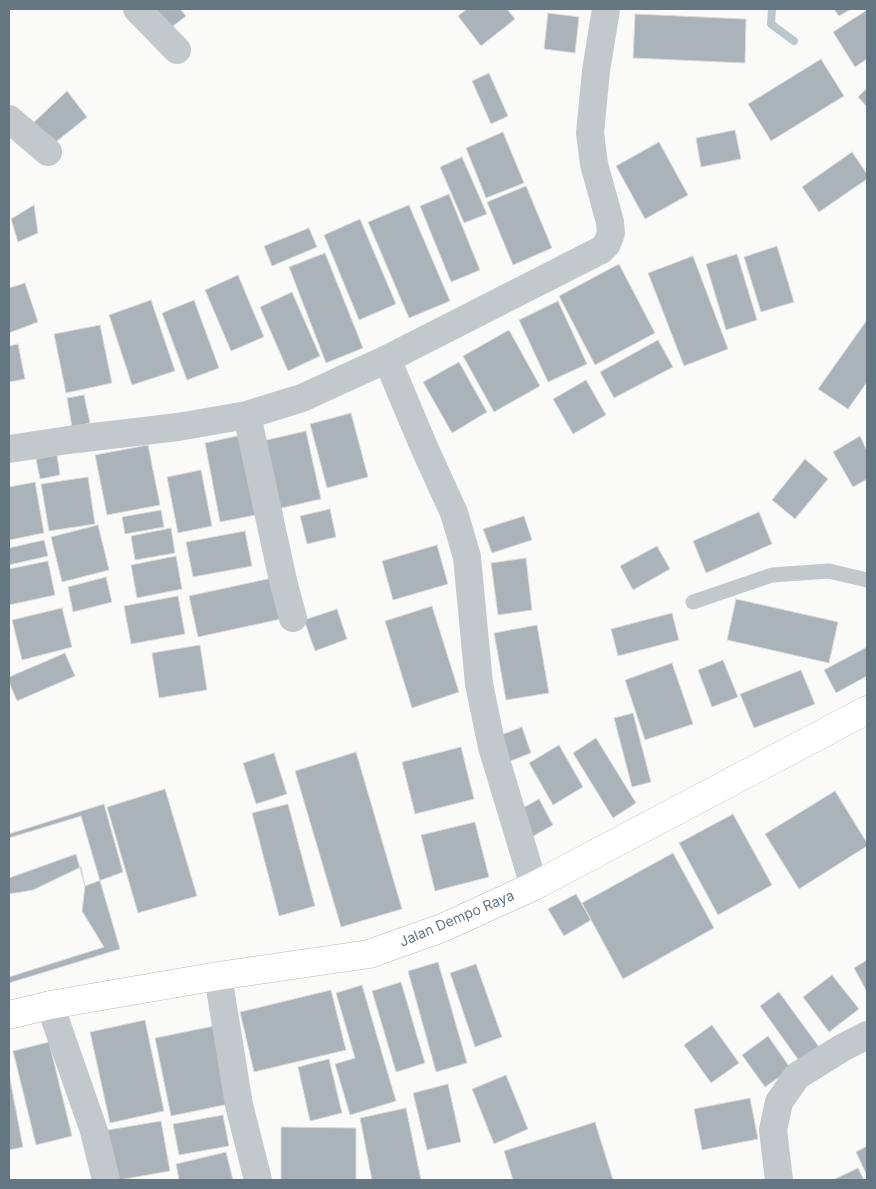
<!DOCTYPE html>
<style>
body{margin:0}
#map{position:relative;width:876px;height:1189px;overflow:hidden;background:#fafaf8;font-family:Inter,sans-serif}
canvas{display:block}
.frame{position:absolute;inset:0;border:10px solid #657683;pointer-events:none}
</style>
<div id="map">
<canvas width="876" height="1189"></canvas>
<div class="frame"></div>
</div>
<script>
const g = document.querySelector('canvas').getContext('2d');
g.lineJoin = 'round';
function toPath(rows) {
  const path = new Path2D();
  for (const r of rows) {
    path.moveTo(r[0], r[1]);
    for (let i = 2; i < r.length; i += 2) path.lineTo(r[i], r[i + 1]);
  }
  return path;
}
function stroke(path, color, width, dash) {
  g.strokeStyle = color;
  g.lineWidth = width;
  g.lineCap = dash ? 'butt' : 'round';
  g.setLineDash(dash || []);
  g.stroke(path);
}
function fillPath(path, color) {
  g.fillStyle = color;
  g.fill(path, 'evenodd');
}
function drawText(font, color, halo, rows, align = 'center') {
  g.font = font + ' Inter,sans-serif';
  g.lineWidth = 5;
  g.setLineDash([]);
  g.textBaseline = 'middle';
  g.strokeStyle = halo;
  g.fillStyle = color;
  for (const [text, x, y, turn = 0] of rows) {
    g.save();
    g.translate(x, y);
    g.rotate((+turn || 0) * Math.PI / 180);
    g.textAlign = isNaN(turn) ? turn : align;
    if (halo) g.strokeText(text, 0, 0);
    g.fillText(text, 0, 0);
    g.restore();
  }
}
const stream = toPath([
 [772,9,771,24,794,41]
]);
const building = toPath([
 [146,9,180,9,186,16,164,33,146,9],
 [467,9,507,9,515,19,481,46,458,16,467,9],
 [834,9,851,9,839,16,834,9],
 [867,10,867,59,855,67,833,32,867,10],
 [548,13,579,17,575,53,544,49,548,13],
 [635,14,746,19,745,63,633,58,635,14],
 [821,59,844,96,771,141,748,104,821,59],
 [489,73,508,116,491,124,472,81,489,73],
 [867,88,867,107,858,97,867,88],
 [67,91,87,117,47,149,30,126,67,91],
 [735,130,741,159,701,167,696,138,735,130],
 [503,132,524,183,486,198,466,148,503,132],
 [659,142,688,195,645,219,616,166,659,142],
 [852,152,867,174,867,179,819,212,802,187,852,152],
 [462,157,487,214,464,223,440,167,462,157],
 [526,186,552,248,513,265,487,202,526,186],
 [449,194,480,270,451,282,420,206,449,194],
 [34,205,38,233,18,242,11,219,34,205],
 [409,205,450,301,409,318,368,222,409,205],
 [360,219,396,304,359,320,324,235,360,219],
 [309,228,317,247,272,266,264,246,309,228],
 [777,246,794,302,761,312,744,257,777,246],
 [325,253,363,348,326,363,289,267,325,253],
 [737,254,757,320,726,330,706,264,737,254],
 [693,256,728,349,684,366,648,273,693,256],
 [619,264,655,333,595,365,559,296,619,264],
 [238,275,264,337,231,351,205,290,238,275],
 [25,283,38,322,9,333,9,288,25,283],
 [292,292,320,356,288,371,260,307,292,292],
 [151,300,175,371,132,385,109,315,151,300],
 [194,300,219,368,187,380,162,313,194,300],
 [558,301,587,364,548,382,519,320,558,301],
 [867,320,867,382,848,409,818,389,867,320],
 [100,325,112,383,66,393,54,334,100,325],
 [509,330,540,386,494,412,463,356,509,330],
 [658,340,673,367,614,398,600,372,658,340],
 [18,344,25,379,9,382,9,346,18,344],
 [459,362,487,412,452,433,423,382,459,362],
 [586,380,606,415,573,434,553,399,586,380],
 [84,395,90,423,72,427,67,398,84,395],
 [351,413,368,477,327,488,310,424,351,413],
 [306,431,321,499,273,510,258,442,306,431],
 [246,434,261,514,220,522,205,443,246,434],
 [860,436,867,451,867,479,853,487,833,452,860,436],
 [148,445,160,505,107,515,95,455,148,445],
 [57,455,60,475,40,479,36,459,57,455],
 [805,459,828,479,795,519,772,500,805,459],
 [201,470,212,526,178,533,167,477,201,470],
 [88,477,95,524,49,531,41,484,88,477],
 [35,482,44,533,9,540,9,487,35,482],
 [330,509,336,537,307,544,300,516,330,509],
 [161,510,164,527,125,534,122,517,161,510],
 [759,512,772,544,706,573,693,541,759,512],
 [524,516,532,540,492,553,483,529,524,516],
 [98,525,109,570,62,582,51,537,98,525],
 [171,528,175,553,135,560,131,536,171,528],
 [245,531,252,566,193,577,186,542,245,531],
 [44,540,48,556,9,565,9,548,44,540],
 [437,545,448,584,393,600,382,561,437,545],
 [657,546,670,569,633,590,620,566,657,546],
 [176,556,182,589,137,598,131,565,176,556],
 [526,558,532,610,498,615,491,563,526,558],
 [48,561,55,595,9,605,9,569,48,561],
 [106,577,112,602,73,612,68,587,106,577],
 [272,578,281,619,198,637,189,596,272,578],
 [178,596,185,634,131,644,124,606,178,596],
 [736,599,838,622,829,663,727,640,736,599],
 [432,606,459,692,412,708,385,621,432,606],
 [62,608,72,647,22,660,12,620,62,608],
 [337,609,347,639,315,651,304,620,337,609],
 [672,613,679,640,618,656,611,629,672,613],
 [537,625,549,693,506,700,494,633,537,625],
 [200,645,207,690,159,698,152,653,200,645],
 [867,647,867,676,836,693,824,670,867,647],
 [65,653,75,676,17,701,9,682,9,677,65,653],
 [723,660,738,697,712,707,698,670,723,660],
 [672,663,693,724,645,740,625,680,672,663],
 [801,670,815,704,754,728,740,694,801,670],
 [633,713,651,782,632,787,614,718,633,713],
 [522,727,531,753,500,765,490,739,522,727],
 [596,738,636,803,613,818,573,753,596,738],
 [559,745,583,787,553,805,529,763,559,745],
 [461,747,474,799,415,814,402,762,461,747],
 [356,752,402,909,341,927,295,771,356,752],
 [274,753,287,794,256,804,243,763,274,753],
 [165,789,197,896,138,913,107,807,165,789],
 [835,791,867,843,867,846,799,889,765,834,835,791],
 [539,799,553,825,528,839,514,813,539,799],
 [104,804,123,872,85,886,76,854,9,878,9,834,104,804],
 [288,804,315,906,279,916,252,813,288,804],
 [733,814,772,885,718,915,679,843,733,814],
 [81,816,120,949,9,983,9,838,81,816],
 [475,822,489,877,435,891,421,835,475,822],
 [673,853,714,928,623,979,582,903,673,853],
 [81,867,85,886,82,911,104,947,9,977,9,894,33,890,81,867],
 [576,894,591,920,564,936,548,909,576,894],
 [867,960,867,992,854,968,867,960],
 [438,962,467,1063,436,1072,408,971,438,962],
 [476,964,502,1037,475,1047,450,973,476,964],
 [832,975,859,1009,829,1032,803,997,832,975],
 [401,982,425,1063,396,1072,372,991,401,982],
 [362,985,396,1101,350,1115,335,1064,355,1058,336,993,362,985],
 [331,990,346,1050,254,1072,240,1012,331,990],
 [779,992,822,1051,802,1065,760,1006,779,992],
 [145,1020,164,1111,110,1123,90,1032,145,1020],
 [712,1025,739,1063,711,1083,684,1045,712,1025],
 [214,1026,229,1104,171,1116,155,1038,214,1026],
 [768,1036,791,1069,765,1087,742,1055,768,1036],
 [49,1042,72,1136,36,1145,13,1051,49,1042],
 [329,1059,342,1113,310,1121,298,1067,329,1059],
 [9,1074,23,1147,9,1150,9,1074],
 [506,1075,528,1129,494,1144,472,1089,506,1075],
 [448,1084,461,1142,427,1150,413,1093,448,1084],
 [750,1098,758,1139,702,1150,694,1109,750,1098],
 [406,1108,421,1180,372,1180,360,1118,406,1108],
 [223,1115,229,1146,179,1155,173,1124,223,1115],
 [161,1121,170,1171,119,1180,102,1131,161,1121],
 [595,1122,613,1180,513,1180,504,1151,595,1122],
 [281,1127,356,1128,356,1180,281,1180,281,1127],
 [867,1146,867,1176,856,1152,867,1146],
 [226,1152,233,1180,179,1180,176,1164,226,1152],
 [858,1168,864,1180,836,1180,835,1179,858,1168]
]);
const lane = toPath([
 [693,602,772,575,829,571,867,580]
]);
const street = toPath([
 [137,9,177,50],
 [9,119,48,152],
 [387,359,424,447,454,513,467,557,479,684,492,747,534,886],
 [247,415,284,585,293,618],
 [9,449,68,440,178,427,247,415,302,398,387,359,601,250,607,244,611,233,610,222,594,164,590,133,596,71,606,9],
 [218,976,239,1105,258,1180],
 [50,1005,94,1131,106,1180],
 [779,1180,773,1130,779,1102,797,1076,842,1048,867,1035]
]);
const primary = toPath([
 [9,1015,50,1005,218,976,369,954,442,928,534,886,867,710]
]);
const streetNames = [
 ["Jalan Dempo Raya",457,919,-23]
];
stroke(stream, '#bbc7cb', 8);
fillPath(building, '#aab3b9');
stroke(building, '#dcdcda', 1);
stroke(primary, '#b5babe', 29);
stroke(lane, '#c3c8cc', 15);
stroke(street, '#c3c8cc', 28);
stroke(primary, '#fff', 28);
drawText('14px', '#657683', '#fff', streetNames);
</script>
